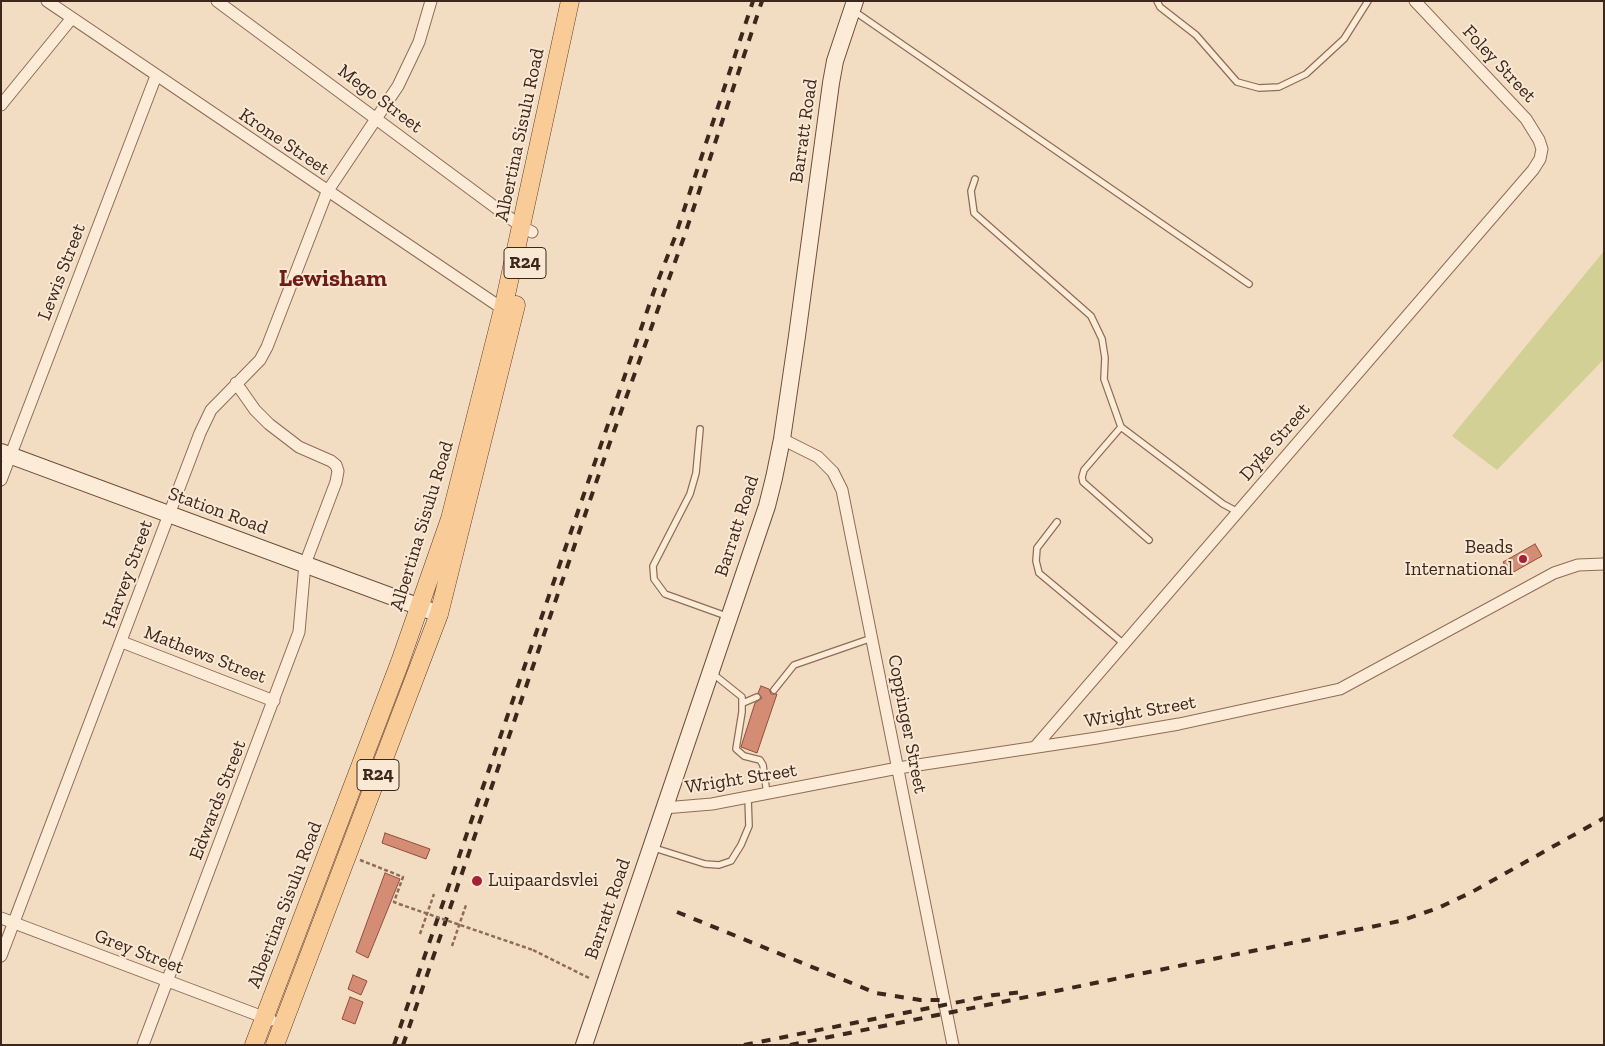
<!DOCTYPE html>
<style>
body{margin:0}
#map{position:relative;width:1605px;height:1046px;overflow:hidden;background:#f2ddc2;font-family:"Zilla Slab",serif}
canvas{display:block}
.frame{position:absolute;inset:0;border:2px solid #3d271d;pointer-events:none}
</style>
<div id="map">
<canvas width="1605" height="1046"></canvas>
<div class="frame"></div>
</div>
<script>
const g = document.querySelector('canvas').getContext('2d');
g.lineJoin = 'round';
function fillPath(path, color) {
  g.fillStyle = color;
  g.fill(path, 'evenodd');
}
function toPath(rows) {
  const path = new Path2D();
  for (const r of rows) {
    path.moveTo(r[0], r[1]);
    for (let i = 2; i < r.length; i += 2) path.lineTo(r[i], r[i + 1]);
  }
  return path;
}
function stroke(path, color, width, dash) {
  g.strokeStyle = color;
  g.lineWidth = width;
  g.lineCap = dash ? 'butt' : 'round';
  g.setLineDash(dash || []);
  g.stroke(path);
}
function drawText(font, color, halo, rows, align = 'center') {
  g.font = font + ' "Zilla Slab",serif';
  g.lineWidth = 4;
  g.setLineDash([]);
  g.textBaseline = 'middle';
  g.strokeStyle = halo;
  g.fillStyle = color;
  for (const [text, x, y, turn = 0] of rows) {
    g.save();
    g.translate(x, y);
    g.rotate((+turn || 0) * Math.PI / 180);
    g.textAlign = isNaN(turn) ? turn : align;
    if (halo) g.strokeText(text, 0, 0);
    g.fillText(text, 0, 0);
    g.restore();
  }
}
const green = toPath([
 [1604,251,1604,359,1497,470,1452,436]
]);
const building = toPath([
 [1535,544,1542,556,1510,574,1503,562,1535,544],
 [761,686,769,689,771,694,777,694,757,753,741,747,755,703,762,698,758,693,761,686],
 [385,833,430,849,426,859,382,843,385,833],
 [385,873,400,879,368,958,356,952,385,873],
 [353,975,367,981,361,995,348,989,353,975],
 [350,997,363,1002,355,1024,342,1019,350,997]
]);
const path = toPath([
 [360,860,403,877,394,902,399,904],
 [420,934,434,894],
 [452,946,466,905],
 [533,950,591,979]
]);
const lane = toPath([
 [1157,1,1160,7,1196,35,1237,82,1259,88,1279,87,1306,74,1344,39,1368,1],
 [854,11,1249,284],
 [975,179,971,191,974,213,1091,316,1102,339,1105,358,1104,379,1121,427,1223,504,1238,512],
 [1121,427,1084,470,1082,477,1083,482,1149,540],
 [700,429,696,473,690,494,653,566,654,579,665,594,729,617],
 [1057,522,1037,548,1036,561,1039,573,1124,644],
 [712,673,742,697,742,712,736,749,744,756,760,760,763,765,767,794],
 [774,690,794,665,872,638],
 [743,703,757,697],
 [651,847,705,864,719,865,731,861,741,845,749,826,748,798]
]);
const street = toPath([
 [47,1,503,309],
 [217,1,522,227,532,232],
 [1,105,72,18],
 [782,439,818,457,833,472,842,490,953,1045],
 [1,480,156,76],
 [122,642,274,701],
 [1035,747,1533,170,1540,159,1542,149,1539,140,1526,119,1415,1],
 [664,808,712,804,898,768,1097,738,1179,724,1340,689,1554,573,1578,565,1604,564],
 [1,918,271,1020],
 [1,956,200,433,211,410,260,360,267,347,327,192,398,86,419,42,431,1],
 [143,1045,299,632,305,564,336,482,338,471,336,465,331,461,299,447,269,424,255,410,236,383]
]);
const secondary = toPath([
 [1,452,439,614],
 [584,1045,767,506,774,478,782,439,797,336,831,83,835,61,855,1]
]);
const primary = toPath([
 [254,1045,400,662,450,519,503,309,570,1],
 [275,1045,439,614,516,305]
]);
const rail = toPath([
 [677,912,876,993,920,1000,943,1000],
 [394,1045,654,291,675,237,753,1],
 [403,1045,609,445,684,237,762,1],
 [744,1045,994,995,1023,992],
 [790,1045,1400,921,1438,908,1472,892,1604,818]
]);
const pathBridge = toPath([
 [399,904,533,950]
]);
const markers = [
 [1523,559,5,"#a42136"],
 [477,881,6,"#a42136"]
];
const shields = [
 [525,263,42],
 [378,775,42]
];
const shieldNames = [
 ["R24",525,263],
 ["R24",378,775]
];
const streetNames = [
 ["Foley Street",1499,64,47],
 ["Mego Street",380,99,37],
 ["Barratt Road",804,131,-82],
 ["Albertina Sisulu Road",520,135,-78],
 ["Krone Street",284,142,34],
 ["Lewis Street",62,272,-69],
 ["Dyke Street",1275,442,-49],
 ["Station Road",218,511,20],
 ["Albertina Sisulu Road",422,526,-73],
 ["Barratt Road",737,526,-72],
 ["Harvey Street",128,574,-70],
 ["Mathews Street",205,655,21],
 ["Wright Street",1140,712,-10],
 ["Coppinger Street",907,724,79],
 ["Wright Street",741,779,-9],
 ["Edwards Street",218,800,-69],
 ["Albertina Sisulu Road",285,905,-69],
 ["Barratt Road",608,909,-71],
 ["Grey Street",139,952,21]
];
const poiNames = [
 ["Beads",1513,548],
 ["International",1513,570],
 ["Luipaardsvlei",488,881,"left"]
];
const districtNames = [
 ["Lewisham",333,279]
];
fillPath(green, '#d2d095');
fillPath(building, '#d48d74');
stroke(building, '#904f3a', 1);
stroke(lane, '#8f6c57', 8);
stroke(street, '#8f6c57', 13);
stroke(secondary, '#704d3a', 18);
stroke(primary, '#5c3b2c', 19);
stroke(path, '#8f6c57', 2.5, [4, 2.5]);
stroke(lane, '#fcebd7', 5.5);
stroke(street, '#fcebd7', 11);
stroke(secondary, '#fcebd7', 16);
stroke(primary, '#f9cb96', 18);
stroke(rail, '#3d271d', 4, [9, 9]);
stroke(pathBridge, '#8f6c57', 2.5, [4, 2.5]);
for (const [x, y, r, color] of markers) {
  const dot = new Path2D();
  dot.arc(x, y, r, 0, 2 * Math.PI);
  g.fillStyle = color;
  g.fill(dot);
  stroke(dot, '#f9e8d3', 2);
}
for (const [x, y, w] of shields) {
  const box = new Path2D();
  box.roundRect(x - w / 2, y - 15.5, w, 31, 4);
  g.fillStyle = '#f9e8d3';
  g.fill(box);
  stroke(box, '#3d271d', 1);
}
drawText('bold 18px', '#3d271d', null, shieldNames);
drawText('19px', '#3d271d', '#f9e8d3', streetNames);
drawText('19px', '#3d271d', '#f9e8d3', poiNames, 'right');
drawText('bold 24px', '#6e1c18', '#f9e8d3', districtNames);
</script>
